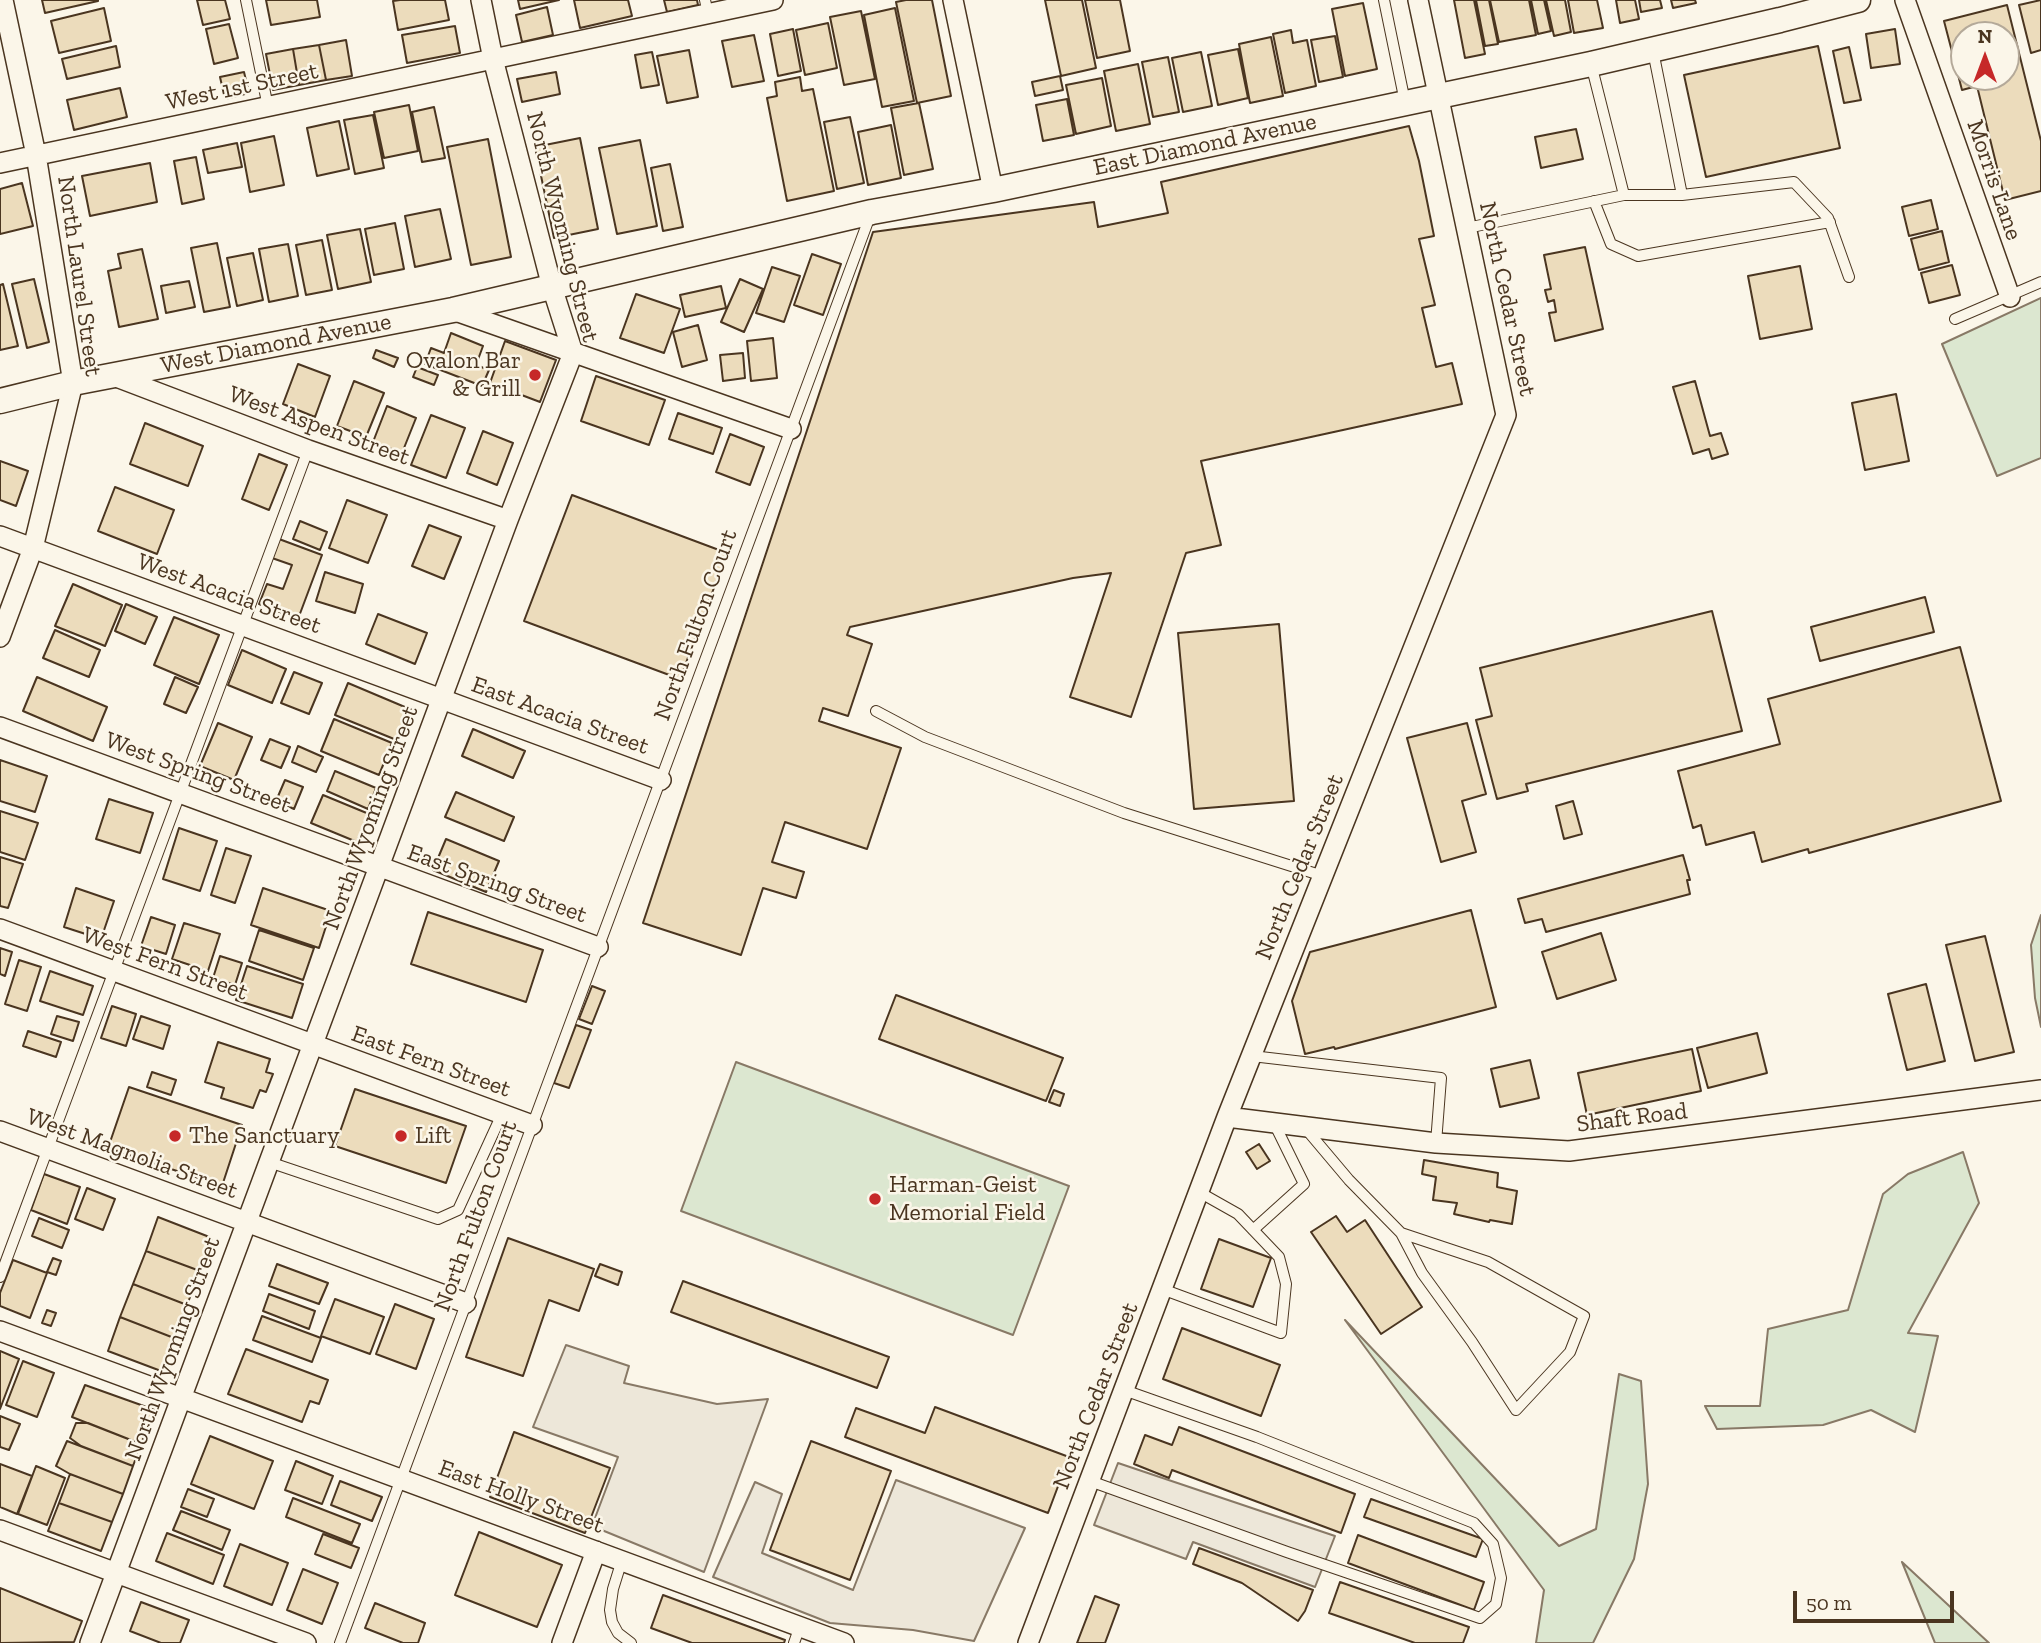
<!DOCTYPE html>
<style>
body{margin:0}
#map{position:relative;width:2041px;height:1643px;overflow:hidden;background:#fbf6e9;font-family:"Zilla Slab",serif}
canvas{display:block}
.north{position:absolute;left:1950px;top:21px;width:70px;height:70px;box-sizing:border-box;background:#fbf6e9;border:2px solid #b4a999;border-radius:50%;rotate:0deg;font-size:19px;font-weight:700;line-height:28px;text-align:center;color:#4a3520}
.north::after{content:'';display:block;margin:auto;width:24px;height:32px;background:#c62828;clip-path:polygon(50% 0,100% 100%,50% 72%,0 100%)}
.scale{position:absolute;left:1793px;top:1591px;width:161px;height:32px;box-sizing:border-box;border:4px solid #4a3520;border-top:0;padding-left:9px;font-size:21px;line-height:24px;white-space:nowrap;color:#4a3520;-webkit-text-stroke:5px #fbf6e9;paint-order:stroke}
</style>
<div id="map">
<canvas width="2041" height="1643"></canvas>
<div class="north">N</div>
<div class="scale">50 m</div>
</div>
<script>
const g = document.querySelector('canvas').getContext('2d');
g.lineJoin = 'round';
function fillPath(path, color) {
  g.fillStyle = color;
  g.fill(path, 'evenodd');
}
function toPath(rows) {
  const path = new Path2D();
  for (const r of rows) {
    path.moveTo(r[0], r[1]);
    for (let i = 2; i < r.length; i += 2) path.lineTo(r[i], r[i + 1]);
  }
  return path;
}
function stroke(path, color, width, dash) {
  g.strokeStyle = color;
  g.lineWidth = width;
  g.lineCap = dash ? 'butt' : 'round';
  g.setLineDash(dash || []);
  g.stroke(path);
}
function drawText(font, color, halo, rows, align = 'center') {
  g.font = font + ' "Zilla Slab",serif';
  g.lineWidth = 5;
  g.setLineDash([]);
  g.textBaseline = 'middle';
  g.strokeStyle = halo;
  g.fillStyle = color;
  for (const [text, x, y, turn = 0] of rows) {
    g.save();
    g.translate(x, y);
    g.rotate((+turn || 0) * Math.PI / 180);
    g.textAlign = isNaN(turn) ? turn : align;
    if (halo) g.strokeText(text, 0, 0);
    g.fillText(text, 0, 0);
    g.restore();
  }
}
const green = toPath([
 [2041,298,2041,458,1997,476,1942,344,2041,298],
 [2041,915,2041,1027,2035,998,2031,945,2041,915],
 [736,1062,1069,1186,1013,1335,681,1211,736,1062],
 [1963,1152,1979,1203,1908,1333,1938,1336,1915,1432,1871,1410,1823,1425,1717,1429,1705,1406,1760,1406,1768,1329,1848,1310,1883,1194,1908,1174,1963,1152],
 [1345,1320,1559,1546,1596,1529,1619,1374,1641,1381,1648,1484,1634,1559,1593,1643,1536,1643,1544,1590,1345,1320],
 [1902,1562,1989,1643,1935,1643,1902,1562]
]);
const parking = toPath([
 [566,1345,629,1366,624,1383,717,1404,768,1399,704,1572,592,1526,618,1457,533,1427,566,1345],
 [1118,1463,1335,1536,1315,1587,1193,1542,1186,1559,1094,1525,1118,1463],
 [896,1480,1025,1528,974,1641,913,1630,830,1623,713,1577,755,1482,782,1494,762,1553,853,1590,896,1480]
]);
const building = toPath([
 [42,0,98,0,98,1,45,13,42,0],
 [197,0,225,0,230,19,203,25,197,0],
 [266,0,317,0,320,17,271,25,266,0],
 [400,0,445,0,449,20,398,30,393,1,400,0],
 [518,0,559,0,520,9,518,0],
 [574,0,628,0,632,16,580,28,574,0],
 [664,0,697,0,698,5,667,12,664,0],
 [906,0,932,0,951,96,917,103,896,2,906,0],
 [1045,0,1082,0,1096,68,1061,76,1045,0],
 [1085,0,1120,0,1130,51,1097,58,1085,0],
 [1454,0,1474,0,1485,54,1465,58,1454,0],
 [1476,0,1489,0,1498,44,1485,46,1476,0],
 [1490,0,1529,0,1536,35,1499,42,1490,0],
 [1531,0,1544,0,1551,31,1538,34,1531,0],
 [1546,0,1565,0,1571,32,1554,36,1546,0],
 [1568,0,1597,0,1603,28,1574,33,1568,0],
 [1616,0,1635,0,1639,19,1620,23,1616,0],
 [1639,0,1660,0,1662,8,1641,12,1639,0],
 [1671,0,1695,0,1696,3,1673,8,1671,0],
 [2041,0,2041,50,2031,53,2019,5,2041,0],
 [1363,3,1377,69,1345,76,1332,9,1363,3],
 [2007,5,2041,141,2041,191,2005,200,1977,86,1962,90,1944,21,2007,5],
 [1964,35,2006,35,2006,77,1964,77,1964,35],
 [547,7,553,35,522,42,516,15,547,7],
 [104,8,111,41,59,53,51,21,104,8],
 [895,8,914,101,882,107,864,15,895,8],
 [861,11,875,79,844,85,830,17,861,11],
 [828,23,837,68,805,75,796,30,828,23],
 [229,24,238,58,214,64,206,29,229,24],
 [455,26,460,53,407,63,402,35,455,26],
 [793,29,801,71,778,76,770,34,793,29],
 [1895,29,1900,64,1871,68,1866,34,1895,29],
 [1291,30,1293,43,1307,40,1316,86,1285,93,1273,34,1291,30],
 [754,35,764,81,732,87,722,41,754,35],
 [1335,36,1343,77,1319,82,1311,40,1335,36],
 [1271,37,1283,96,1250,103,1239,44,1271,37],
 [346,40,352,76,326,80,319,45,346,40],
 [319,45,326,80,299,85,293,49,319,45],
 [116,46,120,67,67,79,62,59,116,46],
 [1818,46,1840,148,1706,177,1684,75,1818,46],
 [1849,47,1861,100,1844,103,1833,51,1849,47],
 [293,49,299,85,273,90,266,54,293,49],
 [1238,49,1248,98,1218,105,1208,55,1238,49],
 [689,50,698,97,667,103,657,56,689,50],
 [652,52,659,85,641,88,635,55,652,52],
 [1201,52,1212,106,1183,112,1172,58,1201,52],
 [1168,57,1179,112,1153,117,1142,62,1168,57],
 [1138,64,1150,124,1116,131,1104,71,1138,64],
 [244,72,249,93,225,99,220,77,244,72],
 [556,72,560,94,522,102,517,79,556,72],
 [1060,76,1063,90,1035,96,1032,82,1060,76],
 [800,77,802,91,813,89,834,191,787,201,767,98,777,96,775,82,800,77],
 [1102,78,1111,126,1076,134,1066,85,1102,78],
 [120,88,127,117,74,130,67,100,120,88],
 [1067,99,1074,135,1043,141,1036,105,1067,99],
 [919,103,933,169,904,175,891,108,919,103],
 [409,105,418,151,384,158,374,112,409,105],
 [434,107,445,158,422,162,412,112,434,107],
 [373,115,384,168,355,174,344,120,373,115],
 [850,117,864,183,837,189,824,122,850,117],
 [339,121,349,169,317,176,307,128,339,121],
 [891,125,901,178,868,185,858,132,891,125],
 [1409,126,1419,161,1434,236,1419,239,1435,305,1422,308,1436,367,1452,363,1462,404,1201,461,1221,545,1186,553,1131,717,1070,697,1111,573,1073,578,850,627,847,635,872,644,848,716,823,708,819,721,901,748,867,849,785,822,772,862,804,872,796,898,763,888,741,955,643,923,873,232,1094,202,1098,227,1168,213,1161,182,1409,126],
 [1576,129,1583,159,1541,168,1535,137,1576,129],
 [274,136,284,185,250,192,241,143,274,136],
 [580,138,598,229,554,238,535,147,580,138],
 [488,139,511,257,471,265,447,147,488,139],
 [640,140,657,226,617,234,599,148,640,140],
 [237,143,242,167,208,173,203,150,237,143],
 [196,157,204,199,182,204,174,161,196,157],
 [150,163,157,202,90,216,82,176,150,163],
 [670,164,683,227,663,231,651,168,670,164],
 [22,183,33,226,0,234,0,189,22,183],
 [1931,200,1938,229,1909,236,1902,207,1931,200],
 [440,209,451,259,415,267,405,216,440,209],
 [395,223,404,269,374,275,365,229,395,223],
 [360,229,371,282,338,289,327,235,360,229],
 [1942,231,1949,262,1919,270,1911,239,1942,231],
 [322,240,332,290,306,295,296,245,322,240],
 [217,243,230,307,204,312,191,248,217,243],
 [288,244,298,296,269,302,259,249,288,244],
 [1585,247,1603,329,1555,341,1549,313,1556,312,1554,300,1548,302,1545,290,1551,289,1544,255,1585,247],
 [142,249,158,319,119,327,108,271,121,268,118,254,142,249],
 [253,253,263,300,237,306,227,258,253,253],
 [812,254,841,264,823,315,794,305,812,254],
 [1952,265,1960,295,1929,303,1921,273,1952,265],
 [1800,266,1812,329,1760,339,1748,276,1800,266],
 [772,267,800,276,784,322,756,313,772,267],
 [34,279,49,342,27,348,12,284,34,279],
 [740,279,763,289,744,332,721,322,740,279],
 [189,281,195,307,166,313,161,286,189,281],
 [3,284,18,346,0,350,0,285,3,284],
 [721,286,726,308,685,317,680,295,721,286],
 [636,294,680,309,664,353,620,338,636,294],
 [698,325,707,360,682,367,673,332,698,325],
 [451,333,483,346,476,365,489,370,482,386,425,364,431,348,444,353,451,333],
 [773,338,777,378,751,381,747,341,773,338],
 [505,341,556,360,540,402,490,383,505,341],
 [376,350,398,358,394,367,373,358,376,350],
 [743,353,745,378,723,381,720,355,743,353],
 [298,364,330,376,315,417,283,404,298,364],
 [417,367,438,375,434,385,413,377,417,367],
 [596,376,665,400,649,445,581,421,596,376],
 [354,381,384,393,366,437,337,426,354,381],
 [1695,381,1710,436,1721,433,1728,454,1712,459,1709,449,1693,454,1673,387,1695,381],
 [1896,394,1909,461,1865,470,1852,403,1896,394],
 [387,406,416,418,402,453,373,442,387,406],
 [678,413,722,428,713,454,669,439,678,413],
 [431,415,465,428,446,478,411,465,431,415],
 [145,423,203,446,188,486,130,464,145,423],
 [483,431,513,443,497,485,467,473,483,431],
 [730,434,764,447,750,485,716,472,730,434],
 [259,454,287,465,269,510,242,499,259,454],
 [0,461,28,471,16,506,0,500,0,461],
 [115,487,174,510,157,554,98,531,115,487],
 [572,495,727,553,680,679,524,621,572,495],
 [347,500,387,515,368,563,329,548,347,500],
 [300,521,327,532,320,550,293,539,300,521],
 [429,525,461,537,444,579,412,566,429,525],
 [279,539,322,555,298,619,259,604,267,584,283,589,292,565,272,558,279,539],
 [325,572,363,584,355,613,316,601,325,572],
 [73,584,122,605,105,646,55,626,73,584],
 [1925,597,1934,632,1820,661,1811,627,1925,597],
 [126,604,157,617,145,644,115,631,126,604],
 [1712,611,1742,731,1526,784,1528,791,1497,799,1476,720,1492,716,1480,668,1712,611],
 [378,614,427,633,415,664,366,644,378,614],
 [174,617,219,635,199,684,154,665,174,617],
 [1279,624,1294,801,1194,809,1178,633,1279,624],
 [55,630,100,650,89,677,43,658,55,630],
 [1960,647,2001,801,1809,853,1808,849,1762,862,1754,832,1706,845,1701,825,1693,828,1678,771,1780,744,1768,699,1960,647],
 [242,650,286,669,272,703,228,685,242,650],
 [294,672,322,683,309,714,281,703,294,672],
 [37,677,107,707,93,741,23,711,37,677],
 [175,677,198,687,186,713,164,704,175,677],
 [348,683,412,710,399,741,335,715,348,683],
 [334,719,392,743,379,775,321,751,334,719],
 [218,723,252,737,234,780,200,766,218,723],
 [1467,723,1486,794,1462,801,1476,852,1441,862,1407,738,1467,723],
 [473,729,525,751,513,778,462,756,473,729],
 [270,739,290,747,281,768,261,760,270,739],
 [298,746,323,757,316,772,292,762,298,746],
 [0,760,47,776,35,812,0,801,0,760],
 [335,771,376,788,368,809,327,791,335,771],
 [285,780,303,787,294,809,276,801,285,780],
 [456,792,514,817,504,841,445,817,456,792],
 [323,795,369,814,357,842,311,823,323,795],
 [109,799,153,813,140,853,96,839,109,799],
 [1573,801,1582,834,1564,839,1556,806,1573,801],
 [0,811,38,823,25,860,0,852,0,811],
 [179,828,217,841,200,891,163,879,179,828],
 [446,839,499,861,486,892,433,870,446,839],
 [226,848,251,856,235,903,211,895,226,848],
 [1683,855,1690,880,1687,880,1690,894,1546,932,1542,919,1525,923,1518,899,1683,855],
 [0,857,23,864,8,908,0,906,0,857],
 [76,888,114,901,101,939,64,927,76,888],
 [263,888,331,911,319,948,251,925,263,888],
 [1471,910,1496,1007,1335,1049,1334,1047,1305,1054,1292,1001,1310,952,1471,910],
 [428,912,543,950,526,1002,411,964,428,912],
 [151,917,175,925,166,954,141,946,151,917],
 [184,923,220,934,208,971,172,959,184,923],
 [259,930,314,948,303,980,249,961,259,930],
 [1601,933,1616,980,1557,999,1542,952,1601,933],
 [1985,936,2014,1052,1975,1061,1946,945,1985,936],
 [0,948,12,952,5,976,0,974,0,948],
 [220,956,242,963,235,985,213,978,220,956],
 [19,960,41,967,27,1011,5,1004,19,960],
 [247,966,303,984,292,1018,236,1000,247,966],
 [50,971,93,986,83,1015,40,1001,50,971],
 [1926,984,1945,1061,1907,1070,1888,994,1926,984],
 [592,986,605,991,592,1024,579,1019,592,986],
 [896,995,1063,1058,1046,1101,879,1039,896,995],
 [112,1006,136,1014,126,1046,101,1038,112,1006],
 [57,1016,79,1022,73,1041,51,1034,57,1016],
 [141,1016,170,1026,163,1049,133,1039,141,1016],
 [576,1025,591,1030,569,1088,554,1083,576,1025],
 [28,1031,61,1042,56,1057,23,1046,28,1031],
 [1757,1033,1767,1073,1708,1088,1697,1048,1757,1033],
 [218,1042,270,1059,266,1072,273,1074,266,1092,260,1090,253,1108,221,1098,224,1088,205,1082,218,1042],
 [1692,1049,1701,1091,1587,1115,1578,1073,1692,1049],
 [1530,1060,1539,1098,1500,1107,1491,1069,1530,1060],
 [152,1072,176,1080,171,1095,147,1087,152,1072],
 [129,1087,242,1125,222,1186,108,1148,129,1087],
 [355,1089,466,1126,446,1183,335,1146,355,1089],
 [1054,1090,1064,1094,1060,1106,1049,1102,1054,1090],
 [1259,1144,1270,1161,1257,1169,1246,1152,1259,1144],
 [1424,1160,1498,1173,1497,1187,1517,1191,1512,1224,1490,1220,1489,1222,1454,1214,1457,1203,1433,1200,1436,1177,1422,1174,1424,1160],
 [44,1174,80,1187,67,1224,31,1210,44,1174],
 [87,1188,115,1199,103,1230,75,1219,87,1188],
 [1336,1216,1347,1232,1365,1220,1422,1307,1381,1334,1311,1232,1336,1216],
 [158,1217,212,1238,200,1271,146,1251,158,1217],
 [39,1218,69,1230,62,1248,32,1236,39,1218],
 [508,1238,594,1269,579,1311,549,1300,523,1376,466,1357,508,1238],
 [1219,1239,1271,1258,1253,1307,1201,1289,1219,1239],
 [146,1251,200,1271,187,1305,133,1284,146,1251],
 [53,1258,61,1261,56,1275,47,1272,53,1258],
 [13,1260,47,1273,30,1318,0,1306,0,1293,13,1260],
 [277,1264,328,1283,319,1304,269,1286,277,1264],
 [600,1264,622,1272,618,1285,595,1276,600,1264],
 [683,1281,889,1357,877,1388,671,1312,683,1281],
 [133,1284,187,1305,174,1338,120,1317,133,1284],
 [269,1294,315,1311,309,1329,263,1311,269,1294],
 [335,1299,384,1317,370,1354,321,1336,335,1299],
 [395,1304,434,1319,416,1369,376,1354,395,1304],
 [47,1310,56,1313,51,1326,42,1323,47,1310],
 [262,1316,321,1338,312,1362,253,1340,262,1316],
 [120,1317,174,1338,161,1371,108,1351,120,1317],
 [1182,1328,1280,1365,1261,1416,1163,1379,1182,1328],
 [246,1349,328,1380,319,1404,310,1401,302,1422,228,1394,246,1349],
 [0,1351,19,1359,0,1409,0,1351],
 [23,1361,54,1373,37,1417,6,1405,23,1361],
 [85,1385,155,1410,141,1444,72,1417,85,1385],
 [935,1407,1069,1457,1048,1513,845,1437,856,1408,925,1433,935,1407],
 [0,1416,20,1424,9,1450,0,1447,0,1416],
 [76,1423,88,1423,141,1444,133,1466,81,1446,70,1438,76,1423],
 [1179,1427,1355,1494,1341,1533,1172,1470,1169,1478,1134,1464,1145,1435,1172,1445,1179,1427],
 [514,1432,610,1468,585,1533,490,1497,514,1432],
 [210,1436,273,1461,254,1509,191,1484,210,1436],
 [67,1441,133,1466,123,1494,70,1474,56,1466,67,1441],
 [811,1441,891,1471,850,1580,770,1550,811,1441],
 [296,1461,333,1476,322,1504,285,1490,296,1461],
 [0,1464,32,1476,17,1514,0,1507,0,1464],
 [36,1466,65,1478,47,1525,18,1514,36,1466],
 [70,1474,123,1494,112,1522,59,1503,70,1474],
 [340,1481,382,1497,372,1521,331,1505,340,1481],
 [188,1489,214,1499,207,1517,181,1507,188,1489],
 [293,1498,360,1524,352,1543,286,1517,293,1498],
 [1371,1499,1483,1539,1476,1557,1364,1517,1371,1499],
 [59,1503,112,1522,101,1551,48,1531,59,1503],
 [181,1511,230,1530,222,1550,173,1530,181,1511],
 [479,1532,562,1565,537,1627,455,1595,479,1532],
 [167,1533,224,1555,213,1584,156,1561,167,1533],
 [323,1534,359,1548,351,1568,315,1554,323,1534],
 [1358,1535,1484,1582,1474,1610,1348,1563,1358,1535],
 [240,1544,288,1563,272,1605,224,1586,240,1544],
 [1199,1548,1313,1590,1305,1611,1298,1621,1242,1583,1193,1564,1199,1548],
 [303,1569,338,1583,322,1624,287,1610,303,1569],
 [1340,1582,1469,1627,1463,1643,1415,1643,1329,1613,1340,1582],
 [0,1588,82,1621,74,1642,0,1643,0,1588],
 [663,1595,785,1640,784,1643,692,1643,651,1628,663,1595],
 [1095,1596,1119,1605,1105,1643,1077,1643,1095,1596],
 [141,1602,189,1620,180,1643,161,1643,130,1631,141,1602],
 [375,1603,425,1623,418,1643,403,1643,365,1628,375,1603]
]);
const service = toPath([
 [246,0,268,107],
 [705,0,708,14],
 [1384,0,1405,102],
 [1653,51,1682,195],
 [1591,64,1624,195],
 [1594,201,1611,244,1638,256,1830,222],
 [1467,228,1624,195,1682,195,1794,182,1828,218,1849,277],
 [1955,319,2041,282],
 [876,711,925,737,1124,813,1323,876],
 [1252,1056,1441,1078,1436,1143],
 [1306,1129,1349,1180,1401,1233,1488,1262,1584,1316,1570,1352,1516,1410,1472,1342,1422,1273,1401,1233],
 [269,1162,438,1219,458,1210,502,1114],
 [1253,1230,1304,1184,1274,1123],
 [0,1277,308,450],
 [1162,1289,1281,1333,1286,1284,1279,1257,1238,1214,1199,1192],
 [1090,1481,1287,1552,1480,1618,1496,1604,1501,1578,1493,1544,1474,1523,1257,1437,1124,1390],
 [622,1560,613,1589,610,1610,612,1622,618,1633,631,1643],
 [340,1643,870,216],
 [794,1643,800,1626]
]);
const minor = toPath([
 [953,0,993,190],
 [1905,0,2010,297],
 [0,163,773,0],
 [453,310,791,429],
 [114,376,308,450,508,520],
 [0,536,661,780],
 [0,637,33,548,73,383,36,155,3,0],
 [0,727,598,947],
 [0,929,532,1125],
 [1227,1117,1436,1143,1569,1151,2041,1090],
 [0,1131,466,1303],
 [0,1331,844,1643],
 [0,1530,306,1643],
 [90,1643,508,520,573,353,552,287,493,59,481,0],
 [562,1643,596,1551],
 [1028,1643,1227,1117,1506,415,1418,0]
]);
const tertiary = toPath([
 [0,401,73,383,453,310,872,212,993,190,1591,64,1780,20,1858,0]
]);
const markers = [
 [535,375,7,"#c62828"],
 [175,1136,7,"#c62828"],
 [401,1136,7,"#c62828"],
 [875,1199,7,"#c62828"]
];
const streetNames = [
 ["West 1st Street",242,87,-12],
 ["East Diamond Avenue",1205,145,-12],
 ["Morris Lane",1994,180,71],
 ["North Wyoming Street",562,227,76],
 ["North Laurel Street",79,276,82],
 ["North Cedar Street",1507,299,78],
 ["West Diamond Avenue",276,344,-11],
 ["West Aspen Street",319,426,20],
 ["West Acacia Street",229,594,20],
 ["North Fulton Court",696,625,-70],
 ["East Acacia Street",560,716,20],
 ["West Spring Street",198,773,20],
 ["North Wyoming Street",371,818,-70],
 ["North Cedar Street",1300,867,-68],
 ["East Spring Street",497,884,20],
 ["West Fern Street",165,964,20],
 ["East Fern Street",431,1062,20],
 ["Shaft Road",1632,1118,-7],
 ["West Magnolia Street",132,1154,20],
 ["North Fulton Court",476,1216,-70],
 ["North Wyoming Street",173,1349,-70],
 ["North Cedar Street",1096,1396,-69],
 ["East Holly Street",521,1497,20]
];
const poiNames = [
 ["Ovalon Bar",521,361,"right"],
 ["& Grill",521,389,"right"],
 ["The Sanctuary",189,1136],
 ["Lift",415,1136],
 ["Harman-Geist",889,1185],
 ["Memorial Field",889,1213]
];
fillPath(green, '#dce7d0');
stroke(green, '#887966', 2);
fillPath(parking, '#ede7d9');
stroke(parking, '#887966', 2);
fillPath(building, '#ecdcbc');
stroke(building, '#4a3520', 2);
stroke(service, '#4a3520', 12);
stroke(minor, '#4a3520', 22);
stroke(tertiary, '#4a3520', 27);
stroke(service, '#fbf6e9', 10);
stroke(minor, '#fbf6e9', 19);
stroke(tertiary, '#fbf6e9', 24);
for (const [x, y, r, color] of markers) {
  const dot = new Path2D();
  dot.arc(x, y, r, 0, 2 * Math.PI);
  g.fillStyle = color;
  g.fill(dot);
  stroke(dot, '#fbf6e9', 2.5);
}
drawText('24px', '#4a3520', '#fbf6e9', streetNames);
drawText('24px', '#4a3520', '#fbf6e9', poiNames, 'left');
</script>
